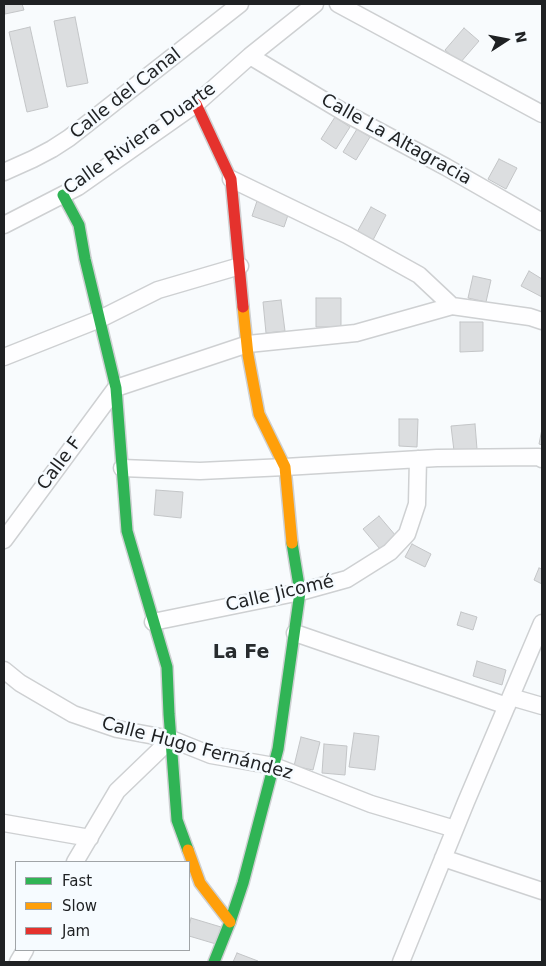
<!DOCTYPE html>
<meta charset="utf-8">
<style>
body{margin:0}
#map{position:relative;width:546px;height:966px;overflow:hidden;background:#f8fbfd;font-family:"DejaVu Sans",sans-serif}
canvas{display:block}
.frame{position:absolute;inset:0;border:5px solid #1f2123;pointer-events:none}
.legend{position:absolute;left:15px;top:861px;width:175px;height:90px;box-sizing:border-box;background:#f6fbff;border:1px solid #a0a4a7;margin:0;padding:6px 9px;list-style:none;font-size:15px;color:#1f2123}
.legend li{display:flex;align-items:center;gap:10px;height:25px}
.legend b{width:25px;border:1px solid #a0a4a7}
.north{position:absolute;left:481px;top:15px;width:50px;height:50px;-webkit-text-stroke:4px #f6fbff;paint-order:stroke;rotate:79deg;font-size:14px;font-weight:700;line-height:20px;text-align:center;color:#1f2123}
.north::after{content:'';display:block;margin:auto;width:18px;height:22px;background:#1f2123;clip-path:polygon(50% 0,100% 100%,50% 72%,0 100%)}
</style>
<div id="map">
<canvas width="546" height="966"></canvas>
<div class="frame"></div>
<ul class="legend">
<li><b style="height:6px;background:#30b455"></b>Fast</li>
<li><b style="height:6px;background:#ff9f0a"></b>Slow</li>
<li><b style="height:6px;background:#e5322d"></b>Jam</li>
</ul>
<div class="north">N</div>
</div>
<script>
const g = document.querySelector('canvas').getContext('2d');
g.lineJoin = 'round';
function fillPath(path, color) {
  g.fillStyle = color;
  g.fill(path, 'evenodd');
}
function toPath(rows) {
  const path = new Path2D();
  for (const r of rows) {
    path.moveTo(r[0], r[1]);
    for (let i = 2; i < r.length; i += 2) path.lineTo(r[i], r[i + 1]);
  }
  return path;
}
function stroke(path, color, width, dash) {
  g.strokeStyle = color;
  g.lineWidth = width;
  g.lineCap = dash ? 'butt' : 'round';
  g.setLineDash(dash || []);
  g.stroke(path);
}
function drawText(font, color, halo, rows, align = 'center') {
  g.font = font + ' "DejaVu Sans",sans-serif';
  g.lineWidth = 5;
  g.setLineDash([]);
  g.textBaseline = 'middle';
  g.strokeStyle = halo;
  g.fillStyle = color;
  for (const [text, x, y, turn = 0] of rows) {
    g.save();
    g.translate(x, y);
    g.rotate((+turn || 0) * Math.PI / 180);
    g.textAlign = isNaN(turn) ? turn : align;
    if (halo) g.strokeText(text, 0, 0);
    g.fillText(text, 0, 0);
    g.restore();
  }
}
const building = toPath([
 [4,4,22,4,24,10,5,14,4,4],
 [75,17,88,83,67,87,54,21,75,17],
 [30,27,48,107,27,112,9,32,30,27],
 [464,28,479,41,460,63,445,50,464,28],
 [335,117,350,127,336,149,321,139,335,117],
 [357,129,370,137,356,160,343,152,357,129],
 [499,159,517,168,506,189,488,179,499,159],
 [257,201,289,212,284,227,252,216,257,201],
 [371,207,386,215,373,240,357,232,371,207],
 [529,271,542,279,542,297,521,286,529,271],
 [473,276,491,280,486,302,468,298,473,276],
 [316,298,341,298,341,327,316,327,316,298],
 [281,300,285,331,266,333,263,302,281,300],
 [460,322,483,322,483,351,460,352,460,322],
 [399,419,418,419,417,447,399,446,399,419],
 [475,424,477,449,454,451,451,426,475,424],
 [542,429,542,445,539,444,542,429],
 [156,490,183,492,181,518,154,515,156,490],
 [379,516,396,536,380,549,363,529,379,516],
 [412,544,431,554,425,567,405,557,412,544],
 [539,568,542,569,542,584,534,580,539,568],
 [461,612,477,617,473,630,457,625,461,612],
 [477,661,506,670,502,685,473,676,477,661],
 [354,733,379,736,375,770,349,767,354,733],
 [301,737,320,742,313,770,294,766,301,737],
 [324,744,347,746,345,775,322,773,324,744],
 [191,918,221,927,216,944,189,936,189,926,191,918],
 [237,953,258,961,258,962,233,962,237,953]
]);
const street = toPath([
 [338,4,542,114],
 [250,56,345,113,446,167,542,222],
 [4,172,33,159,52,149,69,138,240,4],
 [231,179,347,235,419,275,452,306],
 [4,225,78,187,196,104,250,56,315,4],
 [4,357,100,319,158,290,240,266],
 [122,468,200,471,285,467,437,458,539,457,542,459],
 [4,540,116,388,248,344,356,333,452,306,530,317,542,321],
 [153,622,300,592,347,579,390,552,407,534,417,504,418,459],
 [295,633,507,706],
 [4,670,20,683,73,714,117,729,171,739,211,755,274,766,371,804,455,829],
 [511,697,542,706],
 [4,823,90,838],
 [443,858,542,891],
 [75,862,117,791,171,739],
 [18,962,25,950],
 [401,962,466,802,542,623]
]);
const fast = toPath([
 [63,195,79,225,85,259,116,388,127,531,167,667,169,714,177,820,188,850],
 [214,962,230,922,243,883,278,749,300,592,292,543]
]);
const slow = toPath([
 [243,307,248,355,259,414,285,467,292,543],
 [188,850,200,883,230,922]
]);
const jam = toPath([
 [196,104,231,179,243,307]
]);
const streetNames = [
 ["Calle del Canal",126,94,-38],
 ["Calle Riviera Duarte",140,139,-35],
 ["Calle La Altagracia",396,140,29],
 ["Calle F",60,464,-53],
 ["Calle Jicomé",280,594,-13],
 ["Calle Hugo Fernández",197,749,15]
];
const neighbourhoodNames = [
 ["La Fe",241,653]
];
fillPath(building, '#dcdee0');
stroke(building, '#c3c5c7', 1);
stroke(street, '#ced0d2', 19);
stroke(fast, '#ced0d2', 14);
stroke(slow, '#ced0d2', 14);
stroke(jam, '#ced0d2', 14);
stroke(street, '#fefeff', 16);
stroke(fast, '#30b455', 11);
stroke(slow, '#ff9f0a', 11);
stroke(jam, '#e5322d', 11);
drawText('18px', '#1f2123', '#f6fbff', streetNames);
drawText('bold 19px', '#272b2e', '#f6fbff', neighbourhoodNames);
</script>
